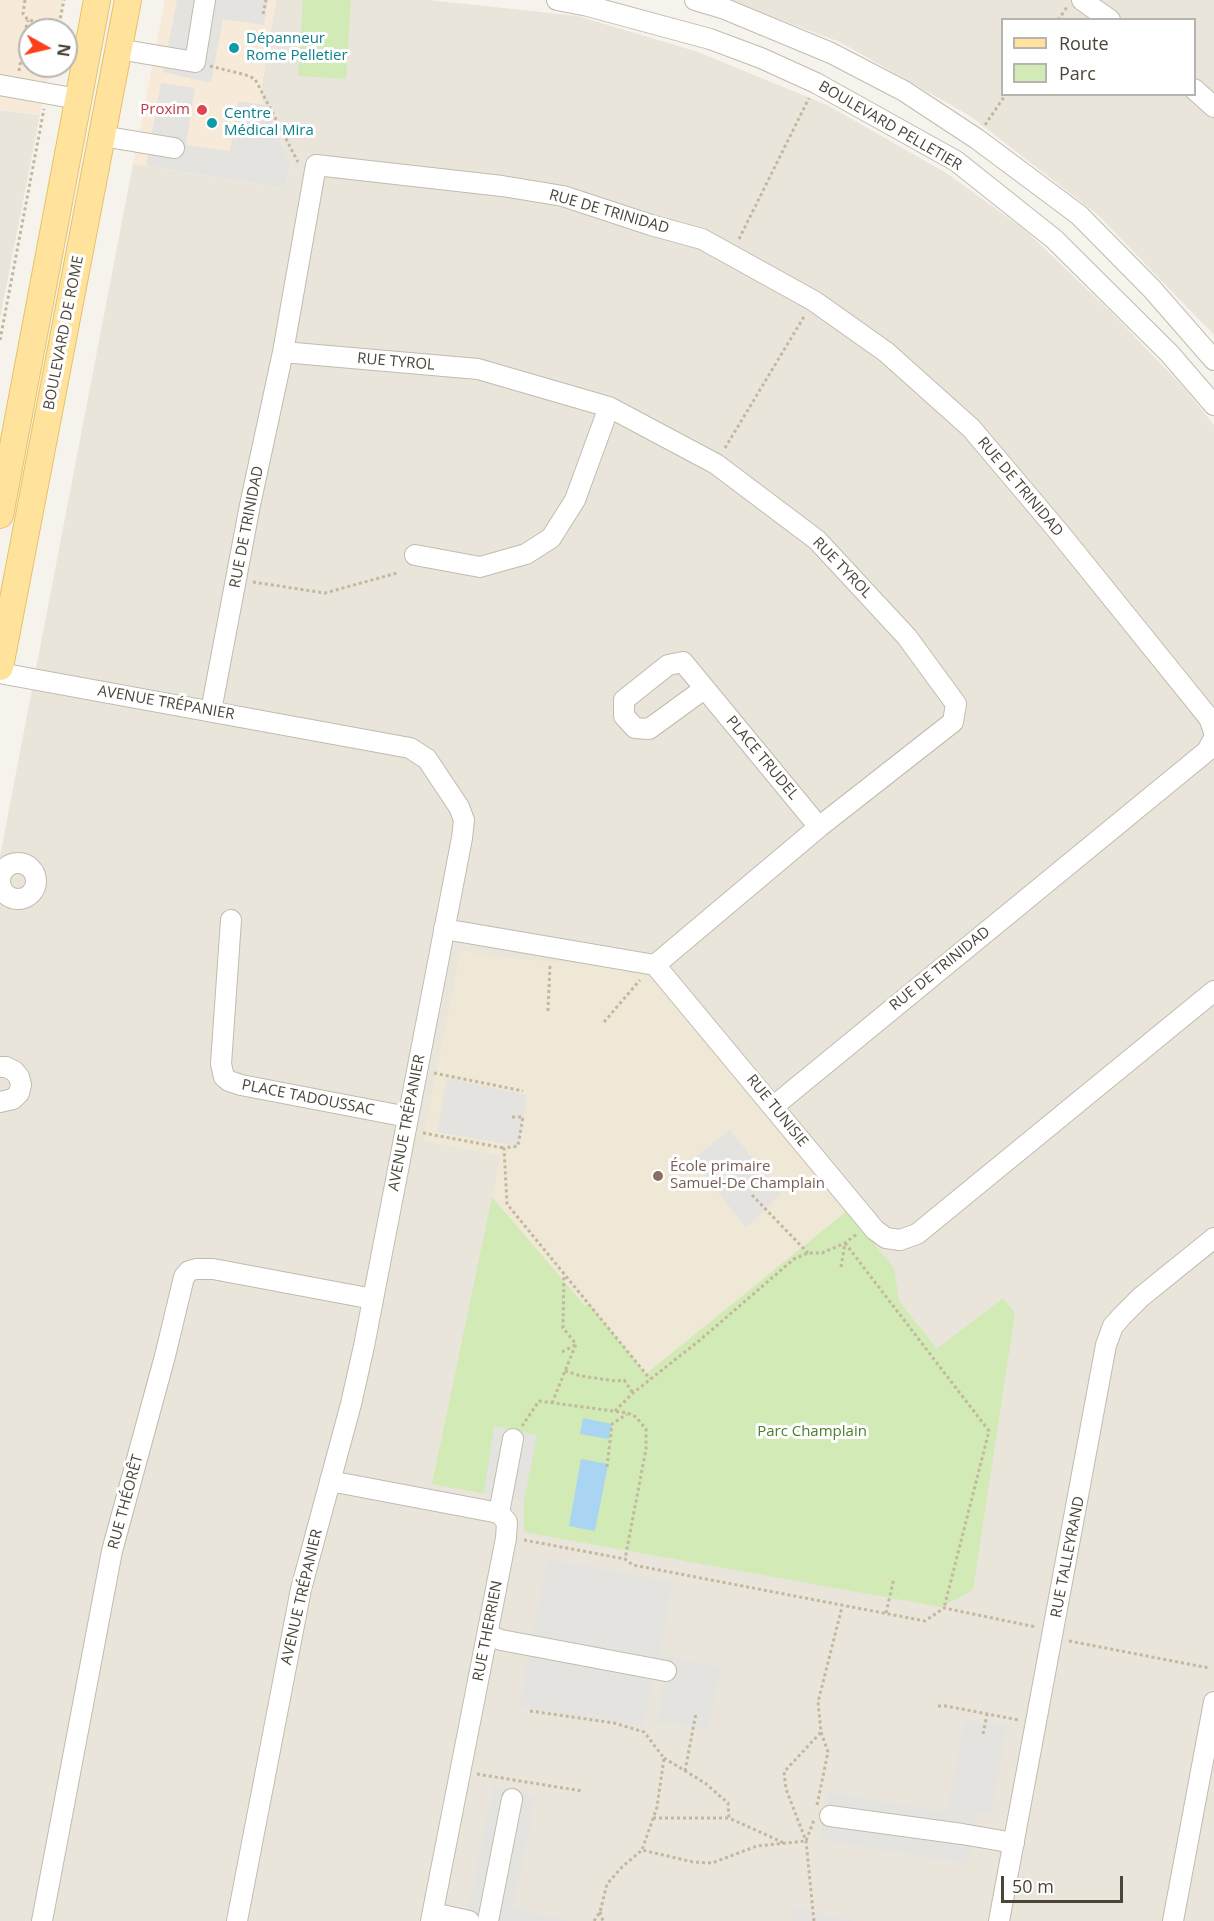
<!DOCTYPE html>
<meta charset="utf-8">
<style>
body{margin:0}
#map{position:relative;width:1214px;height:1921px;overflow:hidden;background:#f6f3ec;font-family:"Open Sans",sans-serif}
canvas{display:block}
.legend{position:absolute;left:1001px;top:18px;width:195px;height:78px;box-sizing:border-box;background:#fff;border:2px solid #b7b4b0;margin:0;padding:8px 10px;list-style:none;font-size:18px;color:#4b4439}
.legend li{display:flex;align-items:center;gap:12px;height:30px}
.legend b{width:30px;border:2px solid #b7b4b0}
.north{position:absolute;left:18px;top:18px;width:60px;height:60px;box-sizing:border-box;background:#fff;border:2px solid #b7b4b0;border-radius:50%;rotate:98deg;font-size:16px;font-weight:700;line-height:24px;text-align:center;color:#4b4439}
.north::after{content:'';display:block;margin:auto;width:21px;height:27px;background:#fc3f1d;clip-path:polygon(50% 0,100% 100%,50% 72%,0 100%)}
.scale{position:absolute;left:1001px;top:1876px;width:122px;height:27px;box-sizing:border-box;border:3px solid #4b4439;border-top:0;padding-left:8px;font-size:18px;line-height:21px;white-space:nowrap;color:#4b4439;-webkit-text-stroke:4px #fff;paint-order:stroke}
</style>
<div id="map">
<canvas width="1214" height="1921"></canvas>
<ul class="legend">
<li><b style="height:8px;background:#ffe39c"></b>Route</li>
<li><b style="height:16px;background:#d2eab5"></b>Parc</li>
</ul>
<div class="north">N</div>
<div class="scale">50 m</div>
</div>
<script>
const g = document.querySelector('canvas').getContext('2d');
g.lineJoin = 'round';
function fillPath(path, color) {
  g.fillStyle = color;
  g.fill(path, 'evenodd');
}
function toPath(rows) {
  const path = new Path2D();
  for (const r of rows) {
    if (r.length === 3) {
      path.moveTo(r[0] + r[2], r[1]);
      path.arc(r[0], r[1], r[2], 0, 2 * Math.PI);
      continue;
    }
    path.moveTo(r[0], r[1]);
    for (let i = 2; i < r.length; i += 2) path.lineTo(r[i], r[i + 1]);
  }
  return path;
}
function stroke(path, color, width, dash) {
  g.strokeStyle = color;
  g.lineWidth = width;
  g.lineCap = dash ? 'butt' : 'round';
  g.setLineDash(dash || []);
  g.stroke(path);
}
function drawText(font, color, halo, rows, align = 'center') {
  g.font = font + ' "Open Sans",sans-serif';
  g.lineWidth = 6;
  g.setLineDash([]);
  g.textBaseline = 'middle';
  g.strokeStyle = halo;
  g.fillStyle = color;
  for (const [text, x, y, turn = 0] of rows) {
    g.save();
    g.translate(x, y);
    g.rotate((+turn || 0) * Math.PI / 180);
    g.textAlign = isNaN(turn) ? turn : align;
    if (halo) g.strokeText(text, 0, 0);
    g.fillText(text, 0, 0);
    g.restore();
  }
}
const residential = toPath([
 [276,0,429,0,578,16,698,52,827,105,948,174,1025,230,1114,315,1185,389,1214,425,1214,1921,0,1921,0,856,133,164,285,188,290,162,260,95],
 [728,0,1214,0,1214,335,1097,214,970,116,840,42],
 [1002,20,1194,20,1194,94,1002,94],
 [0,110,40,115,0,319]
]);
const commercial = toPath([
 [0,0,63,0,57,30,30,30,30,66,50,66,40,115,0,110],
 [165,0,276,0,260,95,290,162,285,188,133,164]
]);
const education = toPath([
 [461,949,486,956,658,970,847,1211,644,1376,492,1197,501,1156,423,1141]
]);
const green = toPath([
 [303,0,351,0,346,79,298,76],
 [492,1197,585,1306,588,1303,646,1374,847,1211,894,1268,899,1301,937,1349,1003,1298,1015,1313,973,1590,941,1607,524,1532,524,1501,432,1484]
]);
const parking = toPath([
 [177,0,268,0,264,25,223,19,211,83,163,72],
 [161,83,195,88,186,145,230,151,238,101,265,105,290,162,285,188,146,166],
 [447,1078,527,1095,518,1146,437,1132],
 [730,1130,781,1194,746,1228,693,1159],
 [494,1426,537,1435,524,1501,484,1493],
 [547,1559,672,1582,660,1655,721,1667,709,1730,657,1722,666,1673,654,1671,644,1727,519,1707],
 [965,1719,1007,1726,991,1814,977,1814,968,1864,820,1840,827,1792,947,1812],
 [493,1787,536,1796,513,1908,571,1921,466,1921],
 [794,1908,856,1921,792,1921]
]);
const water = toPath([
 [583,1418,612,1424,609,1439,580,1434],
 [581,1459,608,1464,595,1531,569,1526]
]);
const path = toPath([
 [25,0,23,14,28,20,59,26],
 [263,14,266,0],
 [1058,20,1067,7],
 [58,30,64,0],
 [210,66,246,75,255,79,298,162],
 [19,71,20,64,24,59,27,47,22,43,28,20],
 [50,76,52,66],
 [985,125,1006,94],
 [739,239,809,98],
 [0,340,44,109],
 [725,448,805,315],
 [253,582,325,593,397,573],
 [548,1011,550,965],
 [604,1022,640,980],
 [434,1073,523,1091],
 [512,1117,523,1117,518,1146,504,1148,507,1204,650,1379],
 [423,1133,504,1148],
 [752,1195,808,1253],
 [845,1243,989,1431,944,1608],
 [841,1267,845,1243],
 [562,1352,575,1345],
 [565,1371,581,1376,616,1381,624,1380,633,1393],
 [552,1403,576,1344,563,1328,564,1274],
 [615,1411,633,1393,700,1340,794,1259,808,1253,822,1253,845,1243,857,1234],
 [522,1426,539,1401,628,1413,636,1417,646,1429,646,1449,625,1559],
 [607,1467,612,1424,627,1414],
 [524,1540,625,1559,633,1565,925,1621,944,1608,1036,1627],
 [886,1613,894,1578],
 [1069,1641,1209,1668],
 [938,1706,946,1706,1019,1720],
 [530,1711,614,1723,644,1732,664,1758,657,1807,642,1850],
 [983,1734,987,1714],
 [664,1758,705,1783,728,1803,729,1818,784,1843],
 [685,1771,696,1713],
 [477,1774,582,1791],
 [817,1805,828,1752,821,1732,818,1702,842,1607],
 [653,1818,729,1818],
 [600,1912,603,1921],
 [594,1921,600,1912,607,1884,622,1867,642,1850,693,1862,712,1863,757,1846,806,1841,814,1820],
 [814,1921,806,1841,786,1789,784,1772,821,1732]
]);
const minor = toPath([
 [557,0,588,6,710,39,761,58,816,83,956,161,1054,239,1169,353,1214,405],
 [695,0,725,9,831,53,904,91,977,139,1079,215,1152,289,1214,360],
 [1082,0,1110,20],
 [118,49,195,62,205,0],
 [0,85,78,99],
 [1194,89,1214,107],
 [102,136,174,148],
 [283,352,478,369,609,407,716,464,817,540,907,637,956,704,953,722,819,827,655,965],
 [415,555,480,567,526,554,551,538,575,500,609,407],
 [0,673,410,748,427,759,459,807,464,820,462,838,364,1346,351,1404,301,1589,237,1921],
 [704,689,649,729,635,728,624,716,624,700,668,665,683,662,819,827],
 [211,711,250,505,283,352,316,165,502,186,563,196,651,225,702,239,814,301,886,352,971,428,1058,531,1209,718,1214,732],
 [18,881,18],
 [231,920,221,1064,224,1077,229,1081,241,1085,408,1117],
 [444,929,655,965,875,1230,886,1238,900,1240,917,1234,1214,991],
 [0,1067,6,1067,14,1071,19,1077,21,1085,19,1093,13,1099,0,1102],
 [774,1106,1207,751,1214,738],
 [330,1481,499,1513,507,1522,506,1538,431,1921],
 [499,1513,513,1439],
 [488,1635,501,1640,666,1671],
 [830,1816,962,1834,1014,1843],
 [433,1913,469,1921],
 [42,1921,112,1551,165,1356,184,1277,189,1271,196,1269,213,1269,373,1299],
 [488,1921,512,1799],
 [999,1921,1106,1345,1113,1326,1122,1316,1141,1297,1214,1238],
 [1173,1921,1214,1702]
]);
const major = toPath([
 [0,515,97,0],
 [0,667,128,0]
]);
const markers = [
 [234,48,6,"#0f9aa8"],
 [202,110,6,"#e0444e"],
 [212,123,6,"#0f9aa8"],
 [658,1176,6,"#8d6e63"]
];
const cultureNames = [
 ["Dépanneur",246,39],
 ["Rome Pelletier",246,56],
 ["Centre",224,114],
 ["Médical Mira",224,131]
];
const healthNames = [
 ["Proxim",190,110]
];
const streetNames = [
 ["BOULEVARD PELLETIER",890,126,30],
 ["RUE DE TRINIDAD",609,212,16],
 ["BOULEVARD DE ROME",64,333,-79],
 ["RUE TYROL",396,362,5],
 ["RUE DE TRINIDAD",1020,487,50],
 ["RUE DE TRINIDAD",247,527,-79],
 ["RUE TYROL",842,568,46],
 ["AVENUE TRÉPANIER",166,703,10],
 ["PLACE TRUDEL",762,758,50],
 ["RUE DE TRINIDAD",940,969,-39],
 ["PLACE TADOUSSAC",308,1098,11],
 ["RUE TUNISIE",777,1111,51],
 ["AVENUE TRÉPANIER",407,1123,-79],
 ["RUE THÉORÊT",126,1502,-75],
 ["RUE TALLEYRAND",1068,1557,-79],
 ["AVENUE TRÉPANIER",302,1597,-77],
 ["RUE THERRIEN",488,1631,-79]
];
const educationNames = [
 ["École primaire",670,1167],
 ["Samuel-De Champlain",670,1184]
];
const parkNames = [
 ["Parc Champlain",812,1432]
];
fillPath(residential, '#eae5da');
fillPath(commercial, '#f7ead8');
fillPath(education, '#efe8d6');
fillPath(green, '#d2eab5');
fillPath(parking, '#e5e3e0');
fillPath(water, '#a9d4f2');
stroke(minor, '#c2bbae', 22);
stroke(major, '#e6c16a', 28);
stroke(path, '#c4b79f', 3, [3, 3]);
stroke(minor, '#fff', 20);
stroke(major, '#ffe39c', 26);
for (const [x, y, r, color] of markers) {
  const dot = new Path2D();
  dot.arc(x, y, r, 0, 2 * Math.PI);
  g.fillStyle = color;
  g.fill(dot);
  stroke(dot, '#fff', 2);
}
drawText('15px', '#0d838f', '#fff', cultureNames, 'left');
drawText('15px', '#be3a42', '#fff', healthNames, 'right');
drawText('15px', '#4b4439', '#fff', streetNames);
drawText('15px', '#785e54', '#fff', educationNames, 'left');
drawText('15px', '#4a7f2a', '#fff', parkNames);
</script>
